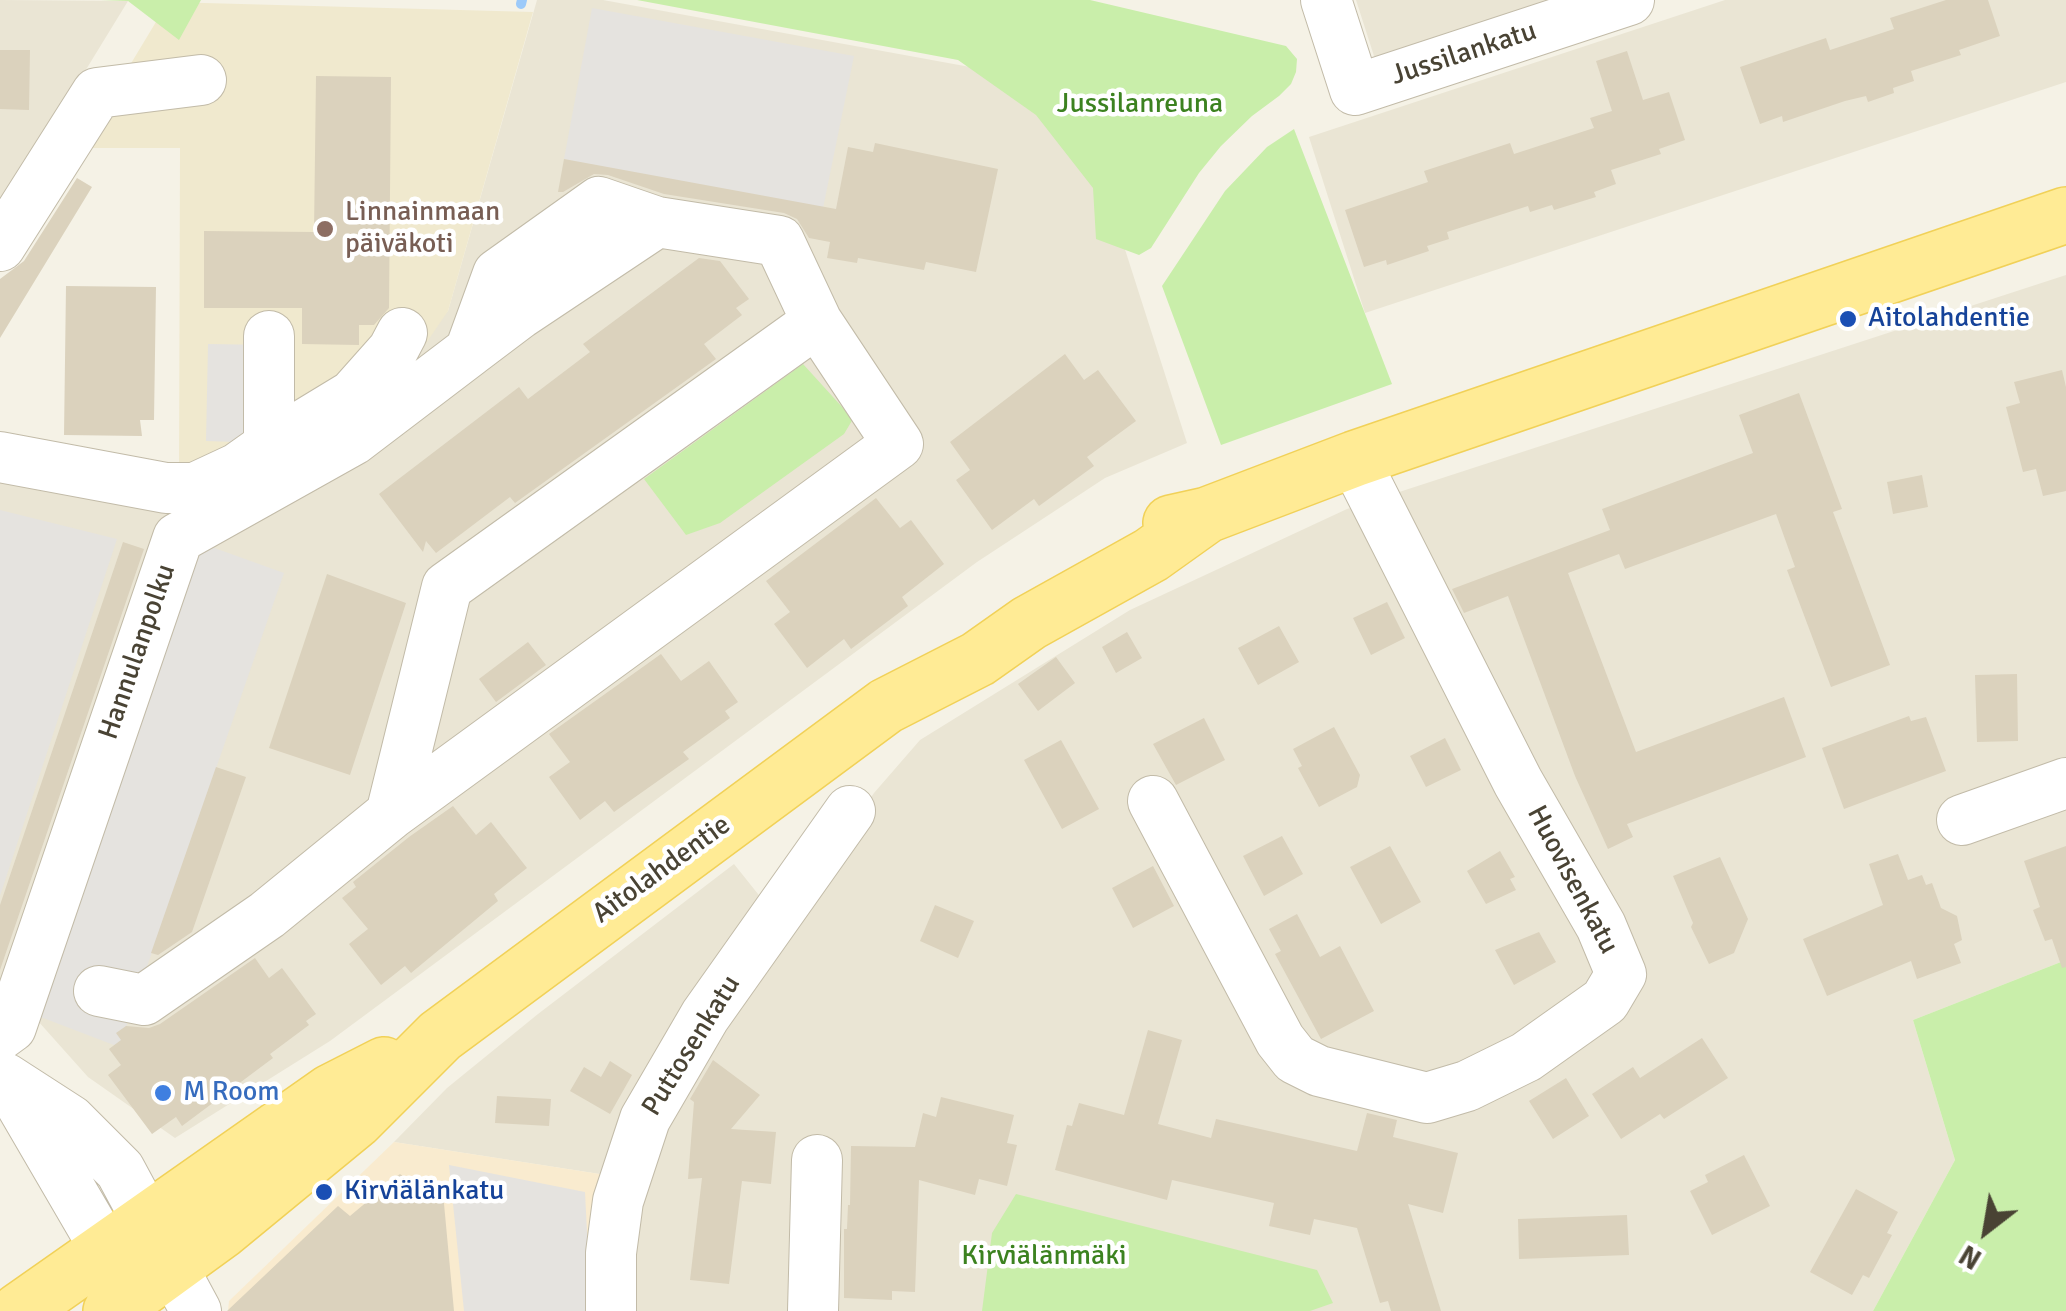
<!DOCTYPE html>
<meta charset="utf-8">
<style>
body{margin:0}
#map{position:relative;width:2066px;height:1311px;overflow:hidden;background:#f5f2e6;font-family:Signika,sans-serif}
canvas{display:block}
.north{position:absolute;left:1936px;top:1181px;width:100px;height:100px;-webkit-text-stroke:8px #fff;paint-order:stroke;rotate:211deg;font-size:28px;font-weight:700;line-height:40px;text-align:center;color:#494334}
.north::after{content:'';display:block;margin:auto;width:35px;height:45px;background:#494334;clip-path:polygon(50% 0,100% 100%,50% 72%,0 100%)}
</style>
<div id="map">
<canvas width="2066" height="1311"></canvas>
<div class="north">N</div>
</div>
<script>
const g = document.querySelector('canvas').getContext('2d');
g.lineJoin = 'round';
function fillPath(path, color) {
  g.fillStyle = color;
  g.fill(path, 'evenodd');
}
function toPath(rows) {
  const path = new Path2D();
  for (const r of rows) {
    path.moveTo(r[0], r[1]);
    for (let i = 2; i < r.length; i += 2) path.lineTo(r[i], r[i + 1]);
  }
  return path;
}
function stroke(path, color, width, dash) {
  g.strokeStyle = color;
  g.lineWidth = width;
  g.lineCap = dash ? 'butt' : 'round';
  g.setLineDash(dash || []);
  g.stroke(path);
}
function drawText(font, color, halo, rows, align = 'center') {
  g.font = font + ' Signika,sans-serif';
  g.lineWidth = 9;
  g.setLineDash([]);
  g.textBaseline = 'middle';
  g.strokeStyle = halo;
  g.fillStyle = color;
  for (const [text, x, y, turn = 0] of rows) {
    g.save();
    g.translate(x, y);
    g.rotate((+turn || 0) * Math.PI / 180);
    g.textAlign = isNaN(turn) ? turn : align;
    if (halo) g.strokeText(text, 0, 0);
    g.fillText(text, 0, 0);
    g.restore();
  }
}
const residential = toPath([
 [0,0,128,1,0,210],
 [537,0,603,0,992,71,1097,162,1187,443,1105,478,977,562,330,1041,175,1138,88,1077,4,983,0,985,0,474,193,508,448,311],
 [1356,0,1587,0,1399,61,1374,56],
 [1725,0,2066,0,2066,82,1365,313,1309,137],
 [2066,275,2066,960,1913,1020,1955,1160,1873,1311,625,1311,623,1277,659,1127,773,942,874,793,920,740,1130,610,1347,509],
 [734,864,766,904,606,1175,394,1142,447,1088,538,1014]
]);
const commercial = toPath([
 [394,1142,606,1175,599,1311,228,1311,229,1301]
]);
const education = toPath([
 [168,2,533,12,448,311,403,377,179,478,180,148,80,148]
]);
const green = toPath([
 [101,0,201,0,179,40,128,1],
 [637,0,1090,0,1286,46,1297,59,1296,72,1291,84,1279,96,1252,116,1221,146,1199,173,1151,248,1139,255,1096,239,1093,188,1036,115,958,60],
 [1294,129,1392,384,1221,445,1162,286,1225,191,1267,147],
 [803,364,853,419,844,434,720,523,686,535,644,479],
 [2066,960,2066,1311,1873,1311,1955,1160,1913,1020],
 [1016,1194,1317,1270,1333,1303,1310,1311,982,1311,992,1233]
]);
const parking = toPath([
 [592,8,854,56,821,218,564,159],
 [208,344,269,345,266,443,206,441],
 [0,510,117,539,0,896],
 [195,541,284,573,119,1047,38,1016],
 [449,1165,585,1192,591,1311,464,1311]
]);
const stream = toPath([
 [521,4,522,0]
]);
const building = toPath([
 [1946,0,1988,0,2000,36,1959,50,1961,55,1911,71,1914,81,1893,88,1894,93,1868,102,1866,96,1845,101,1783,122,1782,116,1760,124,1740,67,1826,38,1830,50,1894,29,1890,18],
 [0,50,30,50,29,110,0,109],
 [1627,51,1643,100,1669,92,1685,140,1659,149,1661,154,1611,170,1616,184,1594,192,1596,197,1554,210,1552,205,1530,212,1528,206,1447,232,1449,239,1427,246,1429,251,1387,265,1386,260,1364,267,1345,210,1428,182,1424,171,1510,143,1514,154,1594,128,1590,118,1612,111,1596,61],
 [316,76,391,77,389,308,374,325,359,325,359,345,302,344,302,308,204,308,204,231,314,232],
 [875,143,998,169,976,272,926,262,924,270,858,258,857,263,827,258,830,242,809,238,797,219,784,213,664,194,608,175,594,174,563,192,558,192,564,159,836,209,848,147,873,152],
 [77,178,92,187,0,338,0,279,24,261],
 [699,258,720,261,749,299,736,308,742,315,704,344,716,359,515,503,510,497,436,553,426,541,423,552,379,494,519,387,528,399,590,352,583,344],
 [66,286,156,287,154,420,140,420,142,436,64,435],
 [1065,354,1084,380,1098,370,1136,421,1087,457,1094,466,1039,506,1034,499,992,530,956,480,970,470,950,442],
 [2062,370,2066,387,2066,491,2043,496,2036,469,2023,472,2006,407,2020,403,2014,382],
 [1799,393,1842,509,1833,512,1890,665,1831,687,1787,570,1795,567,1776,514,1625,569,1619,554,1568,573,1636,752,1784,697,1806,757,1627,824,1633,837,1608,849,1575,776,1508,596,1464,613,1452,589,1610,530,1602,509,1753,453,1739,415],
 [1922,475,1928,507,1893,514,1887,482],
 [876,498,900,528,911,520,944,564,902,597,908,606,851,649,844,639,807,668,774,624,790,612,766,581],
 [123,542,144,549,0,970,0,905],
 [327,574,406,603,350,775,269,748],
 [1387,602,1405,638,1371,655,1353,618],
 [1279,626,1299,662,1258,685,1238,648],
 [1127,632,1142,658,1116,673,1102,647],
 [528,642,546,665,496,702,479,679],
 [661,654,681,681,709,661,738,702,725,711,730,718,683,752,689,759,614,812,605,801,580,820,549,777,570,762,549,734],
 [1056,657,1075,683,1038,711,1018,684],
 [2017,674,2018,741,1977,742,1975,675],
 [1909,716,1911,721,1926,717,1946,771,1844,809,1822,748],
 [1204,718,1225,760,1176,785,1153,744],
 [1334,727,1360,775,1357,787,1319,807,1298,768,1302,766,1293,749],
 [1445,738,1461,770,1426,787,1410,756],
 [1061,740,1099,809,1062,829,1024,760],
 [216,767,246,777,192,932,158,955,151,953],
 [453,806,476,835,491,822,527,868,494,894,498,901,411,973,405,966,381,985,349,944,368,929,342,898,356,887,353,882,409,837],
 [1282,836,1303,874,1264,896,1243,856],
 [1390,846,1421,902,1381,924,1350,867],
 [2066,846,2066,967,2062,968,2052,939,2045,941,2033,910,2040,907,2024,861],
 [1500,851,1515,877,1510,879,1516,890,1486,904,1467,871],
 [1898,854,1908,880,1922,875,1926,885,1932,883,1941,908,1957,916,1962,940,1954,944,1961,963,1917,979,1911,961,1827,996,1803,939,1883,905,1869,864],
 [1720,857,1748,919,1734,953,1709,964,1691,927,1693,923,1673,876],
 [1153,866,1174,906,1133,928,1112,888],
 [935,905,974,921,958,958,920,941],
 [1297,914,1320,957,1340,946,1374,1011,1321,1039,1275,954,1281,951,1269,929],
 [1539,932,1556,962,1514,985,1495,950],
 [255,958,269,978,282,968,316,1014,306,1021,309,1025,270,1054,273,1058,182,1126,176,1117,152,1134,108,1075,121,1065,109,1049,121,1040,116,1033,126,1026,149,1028,160,1024],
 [1148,1030,1182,1040,1158,1124,1211,1138,1216,1119,1357,1151,1367,1113,1397,1120,1393,1137,1458,1153,1443,1213,1408,1204,1441,1311,1391,1311,1388,1301,1380,1303,1357,1228,1314,1219,1310,1235,1269,1226,1274,1203,1172,1180,1167,1200,1055,1170,1067,1125,1072,1126,1079,1103,1124,1115],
 [1702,1038,1728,1078,1664,1119,1660,1114,1621,1139,1592,1094,1633,1067,1640,1078],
 [713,1060,760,1095,731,1129,776,1132,771,1184,742,1181,729,1284,690,1280,702,1178,688,1179,694,1102,690,1099],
 [610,1061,632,1075,610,1114,570,1091,584,1067,601,1077],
 [1566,1078,1589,1116,1553,1139,1529,1101],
 [497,1096,551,1099,549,1126,495,1123],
 [941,1097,1014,1115,1007,1143,1017,1145,1007,1186,979,1179,975,1195,919,1180,915,1292,892,1291,892,1300,844,1298,844,1229,847,1229,848,1205,850,1205,851,1146,915,1147,923,1113,936,1117],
 [1744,1155,1770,1206,1712,1235,1690,1191,1708,1182,1705,1175],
 [400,1174,426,1196,443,1193,454,1311,227,1311,338,1206,350,1216],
 [1856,1189,1898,1212,1887,1233,1892,1235,1869,1278,1863,1275,1852,1295,1810,1272],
 [1627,1215,1629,1255,1519,1259,1518,1219]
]);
const minor = toPath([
 [1326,0,1355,90,1629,0],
 [0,246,97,93,201,80],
 [470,351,519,314,657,222],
 [269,446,353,395,393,350,402,333],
 [0,457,166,488,195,488,238,468,269,446,269,336],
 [1153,801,1280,1040,1295,1059,1319,1071,1427,1098,1467,1086,1526,1057,1605,1001,1621,974,1601,926,1518,782,1354,459],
 [391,814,447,587,817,322],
 [1962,820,2066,783],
 [0,1035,11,1027,178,538,353,440,470,351,498,274,599,202,657,222,779,241,817,322,898,444,391,814,267,915,144,1000,99,991],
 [5,1078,70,1120,120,1170,196,1311],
 [12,1089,125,1283],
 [611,1311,611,1253,618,1201,645,1119,705,1016,850,811],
 [813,1311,817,1160]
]);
const major = toPath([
 [1171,523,1207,515,1354,459,2066,215],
 [19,1311,331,1092,384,1065],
 [111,1311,221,1231,356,1120,440,1036,886,706,978,659,1029,623,1151,555,1207,515]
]);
const markers = [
 [325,229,10,"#8d6e63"],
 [1848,319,10,"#1a4fb4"],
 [163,1093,10,"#3f7fe0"],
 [324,1192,10,"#1a4fb4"]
];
const streetNames = [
 ["Jussilankatu",1464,54,-18],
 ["Hannulanpolku",138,652,-71],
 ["Aitolahdentie",662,870,-36],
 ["Huovisenkatu",1572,880,62],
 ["Puttosenkatu",692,1046,-58]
];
const parkNames = [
 ["Jussilanreuna",1140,105],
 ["Kirviälänmäki",1044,1257]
];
const educationNames = [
 ["Linnainmaan",345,213],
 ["päiväkoti",345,245]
];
const transitNames = [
 ["Aitolahdentie",1868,319],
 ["Kirviälänkatu",344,1192]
];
const shopNames = [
 ["M Room",183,1093]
];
fillPath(residential, '#eae5d4');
fillPath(commercial, '#f9ebcf');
fillPath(education, '#f0e9ce');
fillPath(green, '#c9eeaa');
fillPath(parking, '#e5e3df');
stroke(stream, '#9ccaf9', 10);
fillPath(building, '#dbd2bd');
stroke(minor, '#c2bba8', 52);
stroke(major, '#f1d158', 58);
stroke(minor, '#fff', 50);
stroke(major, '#ffeb95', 55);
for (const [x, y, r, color] of markers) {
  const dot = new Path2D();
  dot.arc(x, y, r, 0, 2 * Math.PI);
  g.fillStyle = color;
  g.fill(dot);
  stroke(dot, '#fff', 4);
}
drawText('28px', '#494334', '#fff', streetNames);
drawText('28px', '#3c8220', '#fff', parkNames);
drawText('28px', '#785e54', '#fff', educationNames, 'left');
drawText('28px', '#164399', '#fff', transitNames, 'left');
drawText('28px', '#366cbe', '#fff', shopNames, 'left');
</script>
